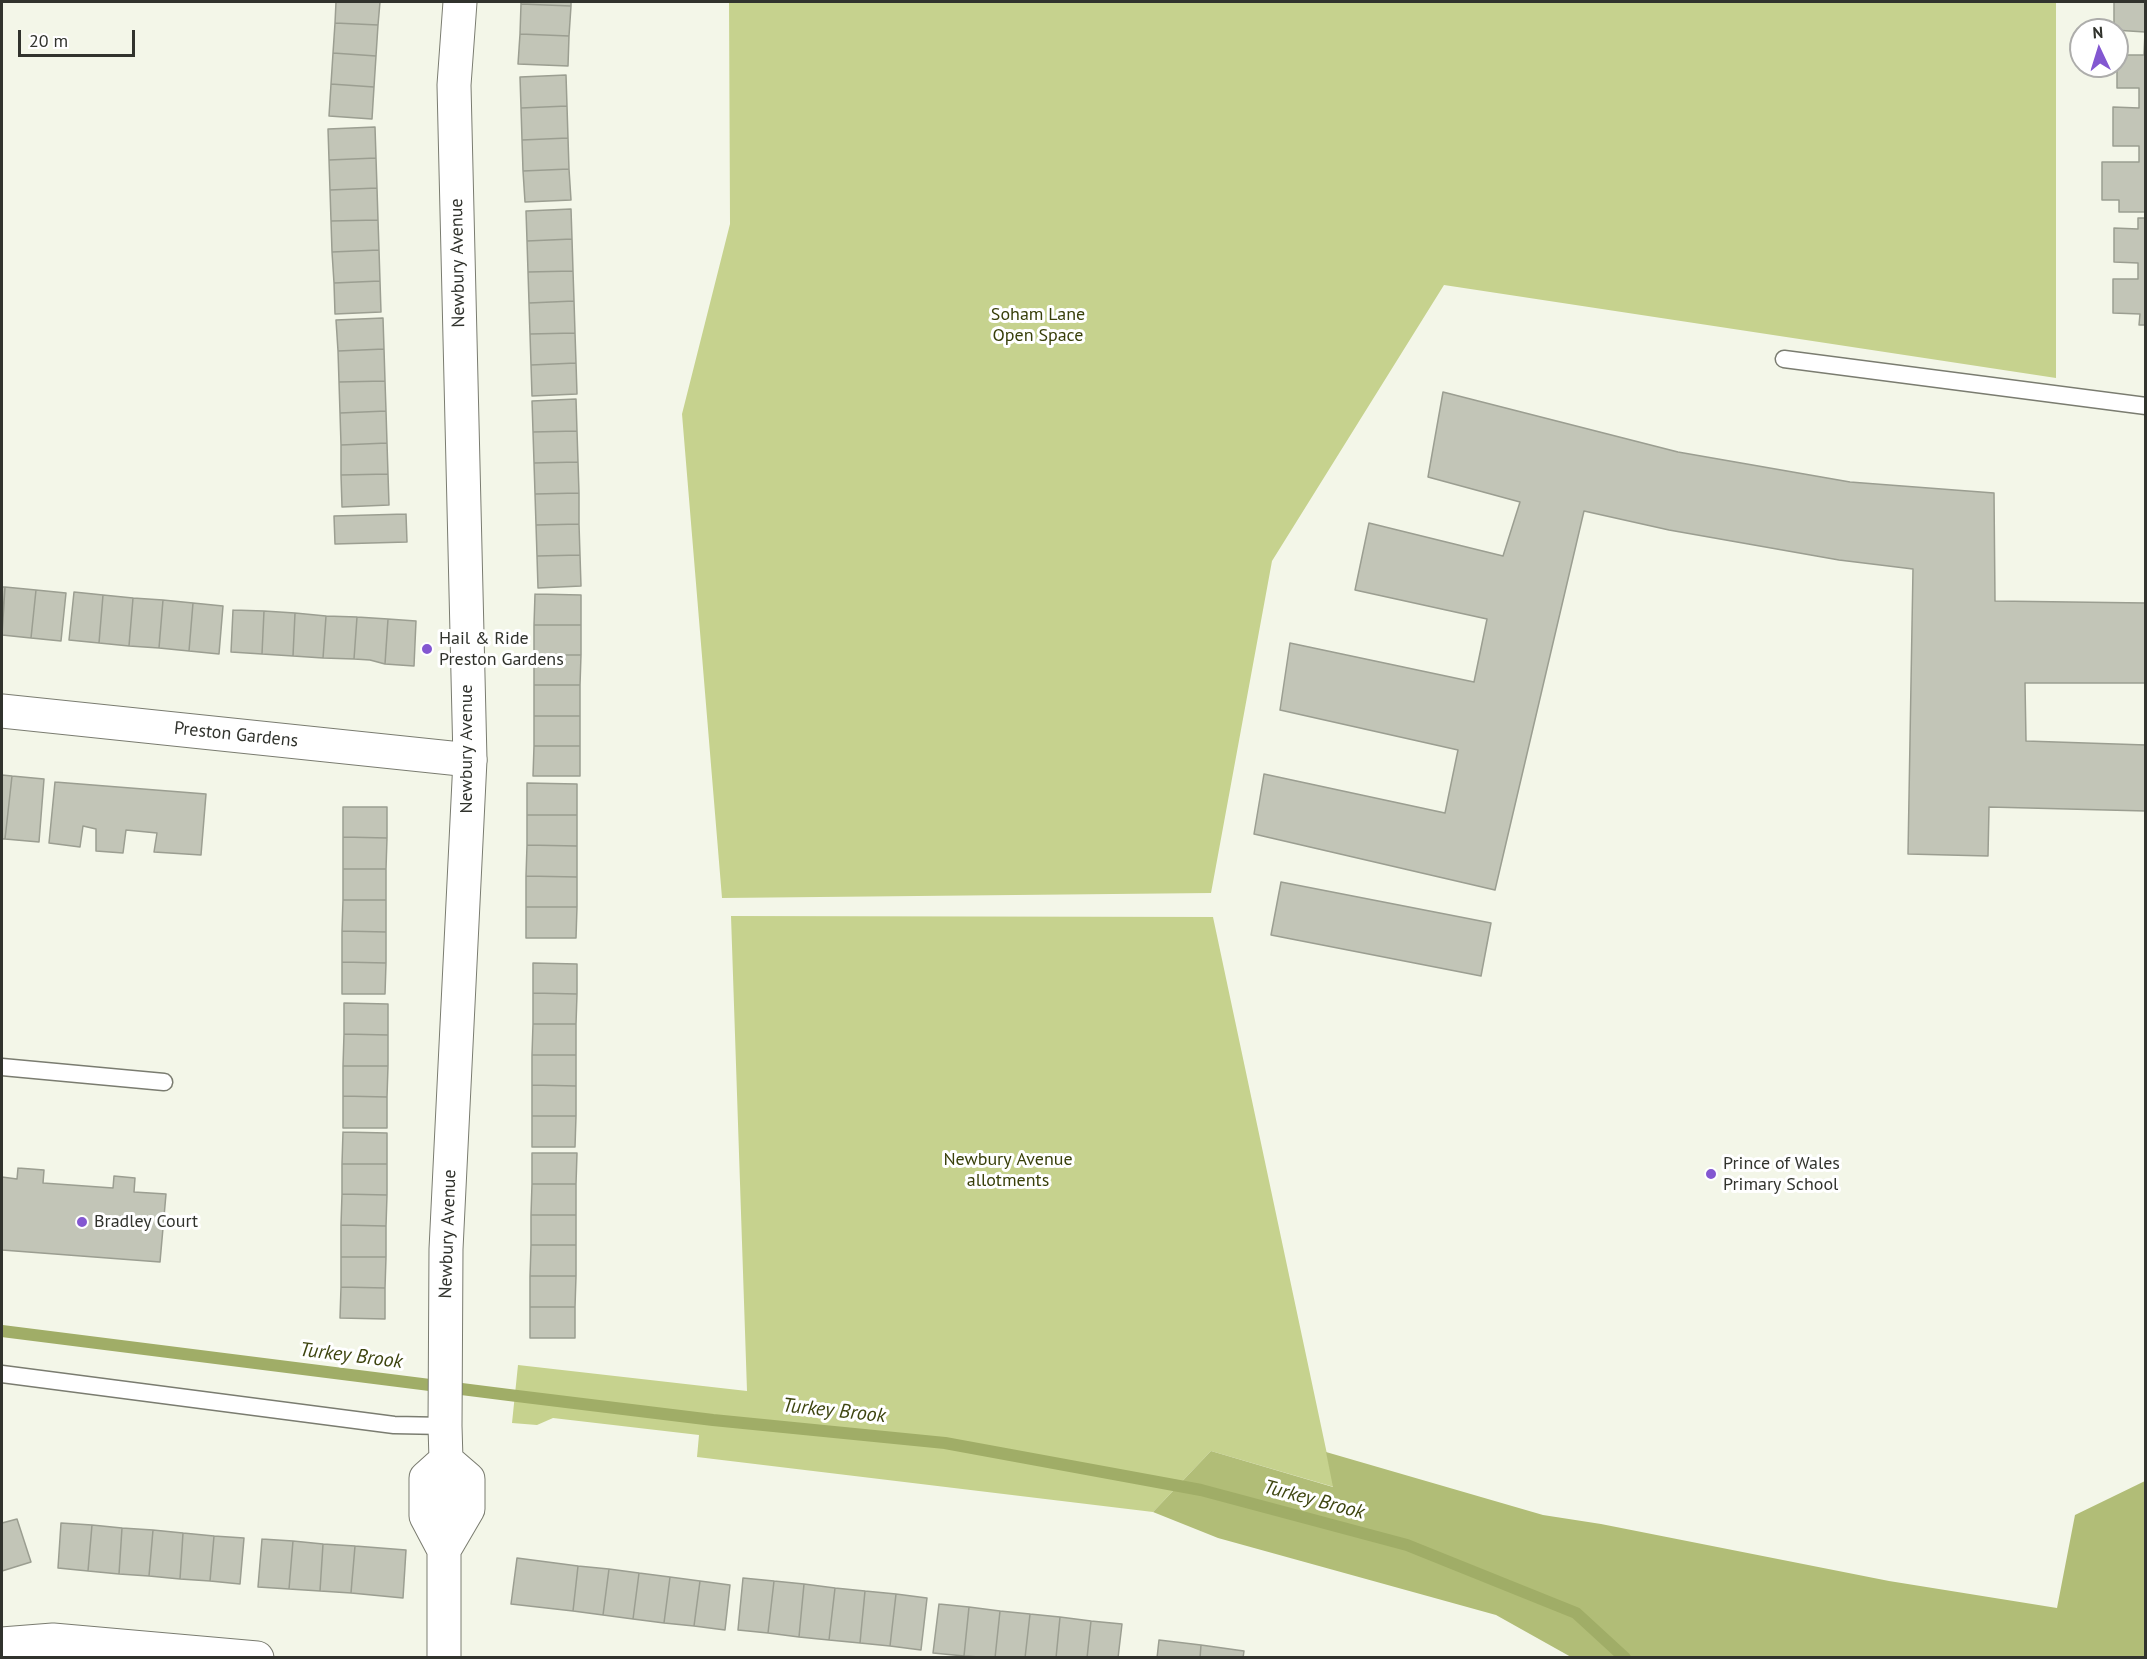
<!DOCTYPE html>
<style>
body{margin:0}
#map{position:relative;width:2147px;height:1659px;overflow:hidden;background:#f3f6e8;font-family:"PT Sans",sans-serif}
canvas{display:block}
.frame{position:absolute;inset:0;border:3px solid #31332d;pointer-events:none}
.north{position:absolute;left:2069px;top:18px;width:60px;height:60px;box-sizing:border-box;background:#fff;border:2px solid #adadab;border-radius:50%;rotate:356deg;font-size:16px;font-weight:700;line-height:24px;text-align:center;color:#31332d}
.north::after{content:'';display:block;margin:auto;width:21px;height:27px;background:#8357d1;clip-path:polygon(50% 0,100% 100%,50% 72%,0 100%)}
.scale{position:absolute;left:18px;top:30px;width:117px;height:27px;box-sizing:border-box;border:3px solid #31332d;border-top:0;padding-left:8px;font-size:18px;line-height:21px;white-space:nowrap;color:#31332d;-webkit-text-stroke:4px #fff;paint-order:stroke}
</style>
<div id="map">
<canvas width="2147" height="1659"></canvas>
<div class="frame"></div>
<div class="north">N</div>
<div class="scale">20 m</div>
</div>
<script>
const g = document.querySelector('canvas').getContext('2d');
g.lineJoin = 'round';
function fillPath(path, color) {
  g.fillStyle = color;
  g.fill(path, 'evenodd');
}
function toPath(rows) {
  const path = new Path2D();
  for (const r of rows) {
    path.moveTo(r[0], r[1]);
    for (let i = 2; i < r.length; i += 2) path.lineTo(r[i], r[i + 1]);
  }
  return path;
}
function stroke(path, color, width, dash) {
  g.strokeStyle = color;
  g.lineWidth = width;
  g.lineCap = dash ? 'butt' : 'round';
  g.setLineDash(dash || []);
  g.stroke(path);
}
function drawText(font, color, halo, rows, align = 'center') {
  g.font = font + ' "PT Sans",sans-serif';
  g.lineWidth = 6;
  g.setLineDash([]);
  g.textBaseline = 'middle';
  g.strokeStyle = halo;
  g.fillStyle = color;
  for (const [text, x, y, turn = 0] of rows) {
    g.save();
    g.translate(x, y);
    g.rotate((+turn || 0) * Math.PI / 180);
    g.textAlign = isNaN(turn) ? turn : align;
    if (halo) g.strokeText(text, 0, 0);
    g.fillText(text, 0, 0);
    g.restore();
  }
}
const green = toPath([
 [729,2,2056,2,2056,378,1444,285,1272,561,1211,893,722,898,682,414,730,224],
 [731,916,1213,917,1334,1487,1211,1451,1153,1512,697,1457,699,1435,553,1418,537,1425,512,1423,518,1365,747,1391]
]);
const forest = toPath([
 [1211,1451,1333,1487,1326,1452,1543,1515,1601,1524,1889,1581,2057,1608,2075,1515,2145,1481,2145,1657,1571,1657,1496,1615,1218,1538,1153,1512]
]);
const stream = toPath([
 [2,1331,509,1395,713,1420,945,1443,1201,1490,1407,1545,1576,1613,1625,1658]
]);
const building = toPath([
 [336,2,380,2,378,25,335,23,336,2],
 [521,2,571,2,571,6,521,4,521,2],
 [2114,2,2146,2,2146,212,2119,212,2119,200,2102,200,2102,162,2139,162,2139,146,2113,146,2113,107,2139,108,2139,88,2117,88,2117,55,2144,55,2145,32,2114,30,2114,2],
 [521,4,571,6,569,36,520,34,521,4],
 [335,23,378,25,376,56,333,53,335,23],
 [520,34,569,36,568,66,518,64,520,34],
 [333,53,376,56,374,87,331,84,333,53],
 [566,75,567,106,521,108,520,77,566,75],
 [331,84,374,87,372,119,329,116,331,84],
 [567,106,568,138,522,140,521,108,567,106],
 [375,127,376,158,329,160,328,129,375,127],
 [568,138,569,169,523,171,522,140,568,138],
 [376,158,377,188,330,190,329,160,376,158],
 [569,169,571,200,525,202,523,171,569,169],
 [377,188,378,220,331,221,330,190,377,188],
 [571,209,572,239,527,241,526,211,571,209],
 [2138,218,2146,218,2146,325,2139,325,2140,314,2113,313,2113,279,2138,279,2138,263,2114,262,2114,228,2138,229,2138,218],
 [378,220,379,250,332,252,331,221,378,220],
 [572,239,573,271,528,272,527,241,572,239],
 [379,250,380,281,334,283,332,252,379,250],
 [573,271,574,301,529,303,528,272,573,271],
 [380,281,381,312,335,314,334,283,380,281],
 [574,301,575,333,530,334,529,303,574,301],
 [383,318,384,349,338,351,336,320,383,318],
 [575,333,576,363,531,365,530,334,575,333],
 [384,349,385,381,339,382,338,351,384,349],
 [576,363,577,394,532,396,531,365,576,363],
 [385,381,386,411,340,413,339,382,385,381],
 [1443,392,1678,452,1850,482,1994,493,1995,601,2146,603,2146,683,2025,683,2026,741,2146,745,2146,811,1989,807,1988,856,1908,854,1913,569,1839,560,1669,530,1584,511,1495,890,1254,834,1264,774,1445,813,1458,750,1280,710,1290,643,1474,682,1487,619,1355,590,1369,523,1503,556,1520,502,1428,477,1443,392],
 [576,399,577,431,533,432,532,401,576,399],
 [386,411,387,443,341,445,340,413,386,411],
 [577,431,578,462,534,463,533,432,577,431],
 [387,443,388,474,341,475,341,445,387,443],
 [578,462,579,493,535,494,534,463,578,462],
 [388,474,389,505,342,507,341,475,388,474],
 [579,493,579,524,536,525,535,494,579,493],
 [406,514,407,542,335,544,334,516,406,514],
 [579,524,580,555,537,556,536,525,579,524],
 [580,555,581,586,538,588,537,556,580,555],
 [2,587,5,587,2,624,2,587],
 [5,587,36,590,31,638,2,635,5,587],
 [36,590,66,593,61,641,31,638,36,590],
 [74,592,103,595,99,643,69,640,74,592],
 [535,594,581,595,581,625,534,625,535,594],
 [103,595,133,598,129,646,99,643,103,595],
 [133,598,163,600,159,648,129,646,133,598],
 [163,600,193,603,189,651,159,648,163,600],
 [193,603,223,606,219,654,189,651,193,603],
 [233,610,264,611,262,654,231,652,233,610],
 [264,611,295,613,293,656,262,654,264,611],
 [295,613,326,616,323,658,293,656,295,613],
 [326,616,357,617,354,659,323,658,326,616],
 [357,617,388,619,385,664,370,660,354,659,357,617],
 [388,619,416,621,414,666,385,664,388,619],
 [534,625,581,625,581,655,534,655,534,625],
 [534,655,581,655,580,685,534,685,534,655],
 [534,685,580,685,580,716,534,716,534,685],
 [534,716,580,716,580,746,534,746,534,716],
 [534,746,580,746,580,776,533,776,534,746],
 [2,775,12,776,5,839,2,839,2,775],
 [12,776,44,779,39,842,5,839,12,776],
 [55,782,206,794,201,855,154,852,157,833,126,830,123,853,96,851,96,829,83,826,80,847,49,843,55,782],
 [527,783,577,784,577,815,527,815,527,783],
 [343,807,387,807,387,838,343,837,343,807],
 [527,815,577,815,577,846,527,845,527,815],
 [343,837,387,838,386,869,343,869,343,837],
 [527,845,577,846,577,877,526,876,527,845],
 [343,869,386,869,386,900,343,900,343,869],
 [526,876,577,877,577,907,526,907,526,876],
 [1281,882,1491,923,1481,976,1271,935,1281,882],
 [343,900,386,900,386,932,342,931,343,900],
 [526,907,577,907,576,938,526,938,526,907],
 [342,931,386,932,386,963,342,962,342,931],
 [342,962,386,963,385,994,342,994,342,962],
 [533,963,577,964,577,994,533,993,533,963],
 [533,993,577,994,576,1024,533,1024,533,993],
 [344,1003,388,1004,388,1035,344,1034,344,1003],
 [533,1024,576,1024,576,1055,532,1055,533,1024],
 [344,1034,388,1035,388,1066,343,1066,344,1034],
 [532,1055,576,1055,576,1086,532,1085,532,1055],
 [343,1066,388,1066,387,1097,343,1096,343,1066],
 [532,1085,576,1086,576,1116,532,1116,532,1085],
 [343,1096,387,1097,387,1128,343,1128,343,1096],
 [532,1116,576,1116,575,1147,532,1147,532,1116],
 [343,1132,387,1133,387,1164,342,1164,343,1132],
 [532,1153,577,1153,576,1184,532,1184,532,1153],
 [342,1164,387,1164,387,1195,342,1194,342,1164],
 [18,1168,44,1170,43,1183,113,1188,114,1176,135,1178,134,1192,166,1194,160,1262,2,1250,2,1177,17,1179,18,1168],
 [532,1184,576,1184,576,1215,531,1215,532,1184],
 [342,1194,387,1195,386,1226,341,1225,342,1194],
 [531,1215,576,1215,576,1245,531,1245,531,1215],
 [341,1225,386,1226,386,1257,341,1257,341,1225],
 [531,1245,576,1245,576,1276,530,1276,531,1245],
 [341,1257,386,1257,385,1288,341,1287,341,1257],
 [530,1276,576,1276,575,1307,530,1307,530,1276],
 [341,1287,385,1288,385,1319,340,1318,341,1287],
 [530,1307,575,1307,575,1338,530,1338,530,1307],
 [17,1519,31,1562,2,1571,2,1523,17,1519],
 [61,1523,92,1525,88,1571,58,1568,61,1523],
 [92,1525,122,1528,119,1574,88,1571,92,1525],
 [122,1528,153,1530,149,1576,119,1574,122,1528],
 [153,1530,183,1533,180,1579,149,1576,153,1530],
 [183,1533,214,1536,210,1581,180,1579,183,1533],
 [214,1536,244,1538,240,1584,210,1581,214,1536],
 [262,1539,293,1541,289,1589,258,1587,262,1539],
 [293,1541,323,1544,320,1591,289,1589,293,1541],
 [323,1544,355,1546,351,1593,320,1591,323,1544],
 [355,1546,406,1550,403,1598,351,1593,355,1546],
 [517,1558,578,1566,573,1611,511,1604,517,1558],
 [578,1566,609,1569,603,1615,573,1611,578,1566],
 [609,1569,639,1573,633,1619,603,1615,609,1569],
 [639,1573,670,1577,664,1623,633,1619,639,1573],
 [670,1577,700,1581,694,1626,664,1623,670,1577],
 [743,1578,774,1581,768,1633,738,1630,743,1578],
 [700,1581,730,1585,725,1630,694,1626,700,1581],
 [774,1581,804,1584,799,1637,768,1633,774,1581],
 [804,1584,835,1588,829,1640,799,1637,804,1584],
 [835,1588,865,1591,860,1643,829,1640,835,1588],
 [865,1591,896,1594,890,1646,860,1643,865,1591],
 [896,1594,927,1598,921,1650,890,1646,896,1594],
 [939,1604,969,1607,964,1656,933,1653,939,1604],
 [969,1607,1000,1611,995,1658,964,1656,969,1607],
 [1000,1611,1030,1614,1025,1658,995,1658,1000,1611],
 [1030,1614,1060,1617,1056,1658,1025,1658,1030,1614],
 [1060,1617,1091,1621,1087,1658,1056,1658,1060,1617],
 [1091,1621,1122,1624,1118,1658,1087,1658,1091,1621],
 [1159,1640,1201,1645,1200,1658,1157,1658,1159,1640],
 [1201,1645,1244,1651,1243,1658,1200,1658,1201,1645]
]);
const service = toPath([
 [1784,359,2146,406],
 [2,1067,164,1082],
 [2,1374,394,1425,445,1426],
 [444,1537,446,1461]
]);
const minor = toPath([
 [2,711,470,760],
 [2,1644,53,1640,257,1658]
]);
const tertiary = toPath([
 [444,1550,468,1509,468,1479,446,1460,445,1426,446,1249,470,760,454,85,460,2],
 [444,1658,444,1550,426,1516,426,1478,446,1460]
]);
const markers = [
 [427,649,6,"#8357d1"],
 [1711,1174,6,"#8357d1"],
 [82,1222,6,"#8357d1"]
];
const streetNames = [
 ["Newbury Avenue",458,263,-91],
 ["Preston Gardens",236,735,6],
 ["Newbury Avenue",467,749,-90],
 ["Newbury Avenue",448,1234,-88]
];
const parkNames = [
 ["Soham Lane",1038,315],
 ["Open Space",1038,336],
 ["Newbury Avenue",1008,1160],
 ["allotments",1008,1181]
];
const poiNames = [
 ["Hail & Ride",439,639],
 ["Preston Gardens",439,660],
 ["Prince of Wales",1723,1164],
 ["Primary School",1723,1185],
 ["Bradley Court",94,1222]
];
const waterNames = [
 ["Turkey Brook",351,1356,7],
 ["Turkey Brook",834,1411,6],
 ["Turkey Brook",1314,1500,15]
];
fillPath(green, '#c6d28e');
fillPath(forest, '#b1bd77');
stroke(stream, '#a0ad67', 12);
fillPath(building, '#c2c5b7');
stroke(building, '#9b9e91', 1.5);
stroke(service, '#7a7c70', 19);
stroke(minor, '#7a7c70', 35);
stroke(tertiary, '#7a7c70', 35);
stroke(service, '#fff', 16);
stroke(minor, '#fff', 33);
stroke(tertiary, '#fff', 33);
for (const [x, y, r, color] of markers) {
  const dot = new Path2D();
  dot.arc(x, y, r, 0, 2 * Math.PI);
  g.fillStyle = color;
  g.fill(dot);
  stroke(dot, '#fff', 2);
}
drawText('18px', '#31332d', '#fff', streetNames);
drawText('18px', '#383f09', '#fff', parkNames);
drawText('18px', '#31332d', '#fff', poiNames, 'left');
drawText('italic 20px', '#3e4510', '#fff', waterNames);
</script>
